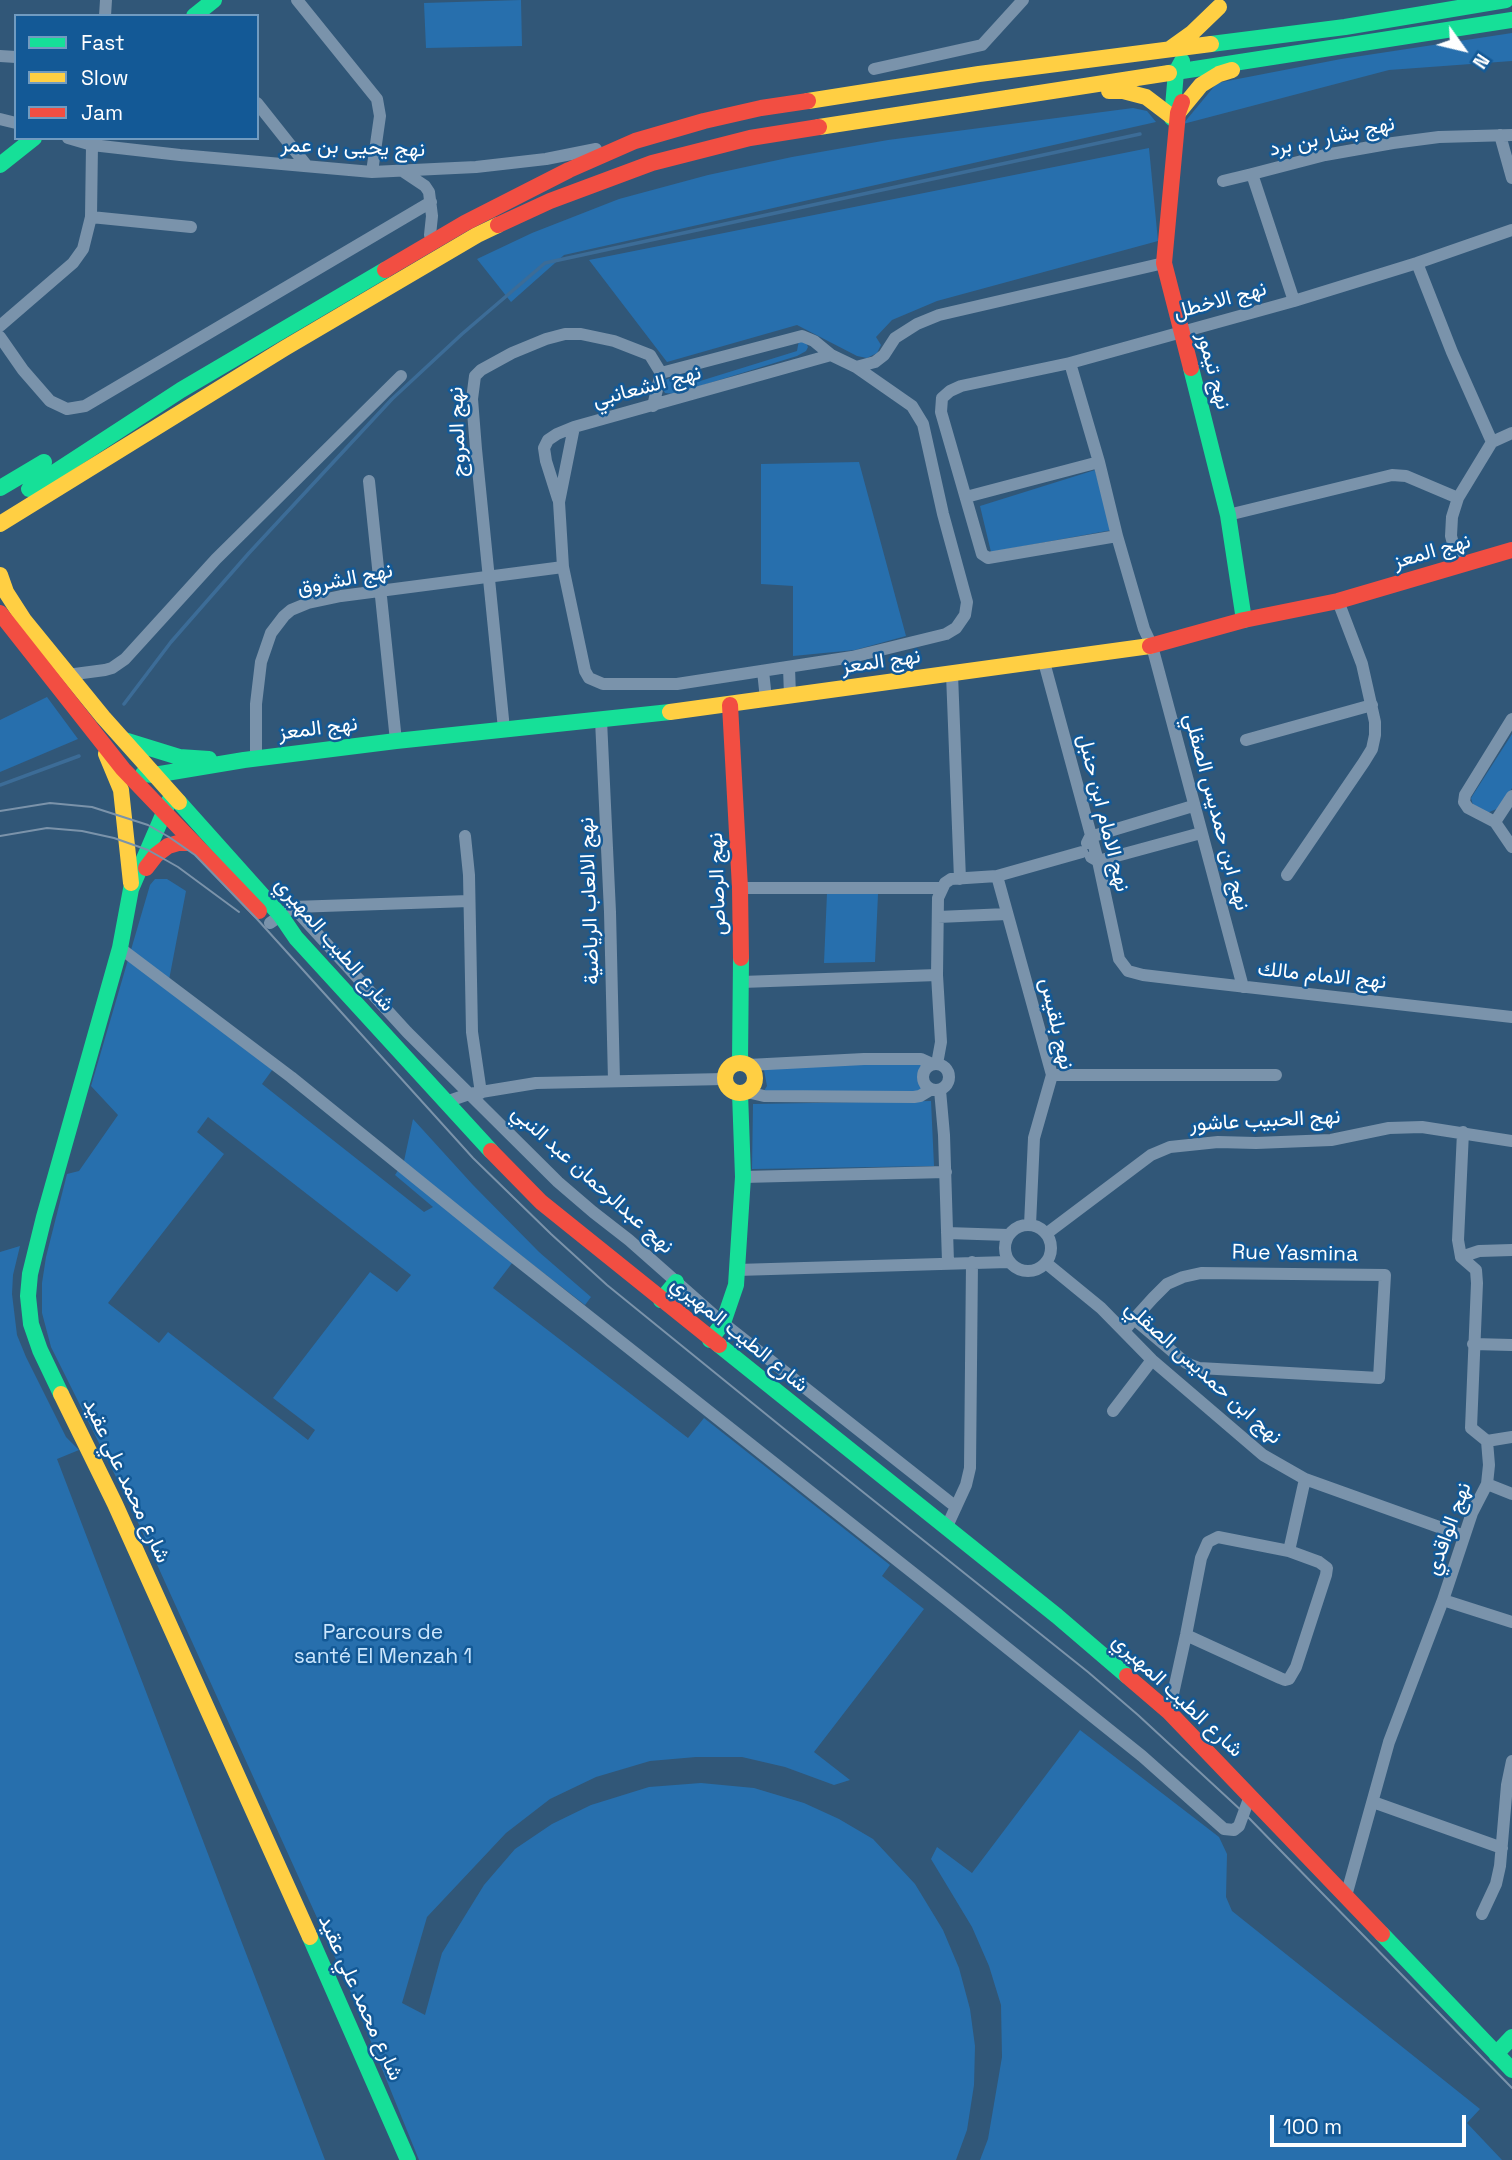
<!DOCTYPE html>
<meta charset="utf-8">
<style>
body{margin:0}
#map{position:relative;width:1512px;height:2160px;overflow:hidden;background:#315778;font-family:"Space Grotesk",sans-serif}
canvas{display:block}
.legend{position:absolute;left:14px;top:14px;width:245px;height:126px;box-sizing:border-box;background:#135996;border:2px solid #719bc0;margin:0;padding:9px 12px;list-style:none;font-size:21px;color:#fff}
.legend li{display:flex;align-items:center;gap:14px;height:35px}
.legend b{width:35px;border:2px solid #719bc0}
.north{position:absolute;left:1428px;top:14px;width:70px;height:70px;-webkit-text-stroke:5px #135996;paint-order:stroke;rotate:124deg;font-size:19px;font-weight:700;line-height:28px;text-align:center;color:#fff}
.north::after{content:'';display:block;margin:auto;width:24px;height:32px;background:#fff;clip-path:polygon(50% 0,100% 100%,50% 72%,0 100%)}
.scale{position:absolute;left:1270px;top:2115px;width:196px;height:32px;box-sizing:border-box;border:4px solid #fff;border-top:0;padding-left:9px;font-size:21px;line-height:24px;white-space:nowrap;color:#fff;-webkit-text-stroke:5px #135996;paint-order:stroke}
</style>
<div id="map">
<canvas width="1512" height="2160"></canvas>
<ul class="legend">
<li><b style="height:9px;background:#16e098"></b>Fast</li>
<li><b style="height:9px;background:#ffcf43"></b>Slow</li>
<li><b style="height:9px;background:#f24e42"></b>Jam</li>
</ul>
<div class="north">N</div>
<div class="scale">100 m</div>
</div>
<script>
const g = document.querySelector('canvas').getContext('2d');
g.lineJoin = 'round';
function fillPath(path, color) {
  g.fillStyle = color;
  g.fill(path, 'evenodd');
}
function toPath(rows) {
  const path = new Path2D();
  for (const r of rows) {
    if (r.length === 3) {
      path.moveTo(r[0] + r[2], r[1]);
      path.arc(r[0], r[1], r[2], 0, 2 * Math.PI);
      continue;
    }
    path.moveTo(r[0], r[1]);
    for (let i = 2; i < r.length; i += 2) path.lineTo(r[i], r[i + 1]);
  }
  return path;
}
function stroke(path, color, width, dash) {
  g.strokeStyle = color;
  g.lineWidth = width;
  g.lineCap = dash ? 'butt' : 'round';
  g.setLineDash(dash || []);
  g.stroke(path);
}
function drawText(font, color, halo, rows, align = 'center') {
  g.font = font + ' "Space Grotesk",Vazirmatn,sans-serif';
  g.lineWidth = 5;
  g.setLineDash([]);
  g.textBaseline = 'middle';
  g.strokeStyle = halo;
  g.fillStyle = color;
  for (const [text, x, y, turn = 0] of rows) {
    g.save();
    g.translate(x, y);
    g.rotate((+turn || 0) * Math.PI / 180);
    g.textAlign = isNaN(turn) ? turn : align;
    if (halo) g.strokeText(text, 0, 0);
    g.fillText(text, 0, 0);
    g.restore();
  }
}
const green = toPath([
 [521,0,522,46,426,48,424,3],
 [1512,33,1512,61,1389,70,1183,124,1217,83,1341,59],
 [1133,108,1147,111,1156,122,564,255,511,302,477,259,532,233,619,199,708,175,792,157,888,140],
 [1149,148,1158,241,937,301,892,320,876,337,881,345,877,353,867,358,857,356,797,325,667,362,589,260],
 [799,340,806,343,808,347,806,351,797,356,674,394,665,393,662,387,665,380,676,376,684,386,797,351],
 [859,462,906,636,855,650,793,656,793,586,761,584,761,464],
 [1095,470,1112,530,991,552,980,506],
 [47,697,78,739,0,772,0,720],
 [1512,734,1512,788,1499,808,1487,813,1473,805,1471,798],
 [155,879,167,879,186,891,169,980,278,1062,262,1084,424,1212,433,1207,395,1175,404,1161,413,1119,473,1185,539,1252,591,1297,585,1305,519,1254,493,1288,688,1438,704,1418,890,1565,882,1576,924,1609,814,1752,850,1780,834,1785,785,1767,742,1757,696,1757,650,1761,596,1777,550,1799,506,1833,427,1917,402,2003,425,2015,442,1953,484,1885,515,1849,552,1824,591,1805,649,1787,701,1783,754,1788,804,1803,839,1819,873,1839,915,1884,943,1930,959,1968,970,2009,975,2046,974,2085,967,2130,956,2160,419,2160,352,1995,131,1507,51,1347,42,1313,42,1283,46,1257,67,1174,79,1171,118,1115,91,1086,150,885],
 [208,1117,411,1275,397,1292,370,1272,273,1398,315,1430,308,1440,168,1332,159,1343,108,1303,224,1154,197,1132],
 [827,893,878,894,875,962,824,963],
 [925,1064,919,1072,919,1083,924,1091,762,1094,767,1086,763,1065],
 [931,1101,934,1166,752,1169,753,1104],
 [20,1246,13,1275,12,1294,17,1335,26,1357,66,1437,79,1450,57,1459,325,2160,0,2160,0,1252],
 [1080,1730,1219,1837,1227,1854,1226,1897,1232,1911,1480,2109,1467,2123,1502,2160,980,2160,988,2139,1002,2057,1001,2005,989,1966,972,1927,931,1859,937,1847,972,1873]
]);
const stream = toPath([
 [124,704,171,642,249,553,392,399,462,334,545,263,1140,134],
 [0,785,79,756]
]);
const street = toPath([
 [297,0,377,99,380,116,372,172],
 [105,16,106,0],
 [0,56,16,57],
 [874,69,982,45,1023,0],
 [257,103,307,166],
 [0,119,16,123],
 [1500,135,1512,178],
 [68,138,92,145,180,155,372,172,476,167,546,159,596,149],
 [404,172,425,186,429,192,432,216,430,235],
 [1223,181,1252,174],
 [91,217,191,227],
 [1417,263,1452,352,1492,442],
 [1294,301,1252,174,1325,155,1393,143,1439,137,1512,135],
 [0,326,73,263,83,249,91,217,92,145],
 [0,337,23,370,50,401,67,409,85,406,431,202],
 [1070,363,1099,462,1117,536,1144,629,1152,646,1243,987],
 [856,367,875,362,884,355,895,338,917,324,939,315,1164,263],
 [661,373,802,336,814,341,831,355,856,367,912,406,923,424,943,514,967,602,965,615,956,628,946,634,852,657,677,684,603,684,589,678,585,671,563,567,559,502,574,427,831,355],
 [369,481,396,741],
 [966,497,1099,462],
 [558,499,546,461,544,448,548,440,557,434,574,427],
 [1228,515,1392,475,1406,476,1458,498],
 [1117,536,988,558,982,554,941,412,942,398,950,391,961,386,1070,363,1294,301,1417,263,1512,230],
 [1459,566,1451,536,1452,517,1458,498,1492,442,1512,433],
 [1044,662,1098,861,1119,959,1128,971,1143,975,1185,980,1512,1017],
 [789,667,790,696],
 [763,671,766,699],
 [952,674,960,879],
 [67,675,105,670,112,668,125,659,216,559,401,376],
 [1512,719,1465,795,1464,802,1468,808,1495,822,1512,847],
 [601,720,610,912,614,1081],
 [504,729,476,449,472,399,475,376,481,370,512,353,546,339,565,334,581,334,614,341,650,355,661,373,653,406],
 [1246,740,1372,705],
 [256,758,256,704,261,662,271,633,284,616,291,610,308,603,341,596,563,567],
 [1495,822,1512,796],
 [465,836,469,875,472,1032,481,1093],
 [1087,843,1090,837,1193,806],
 [1091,857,1098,861,1201,833],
 [1287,875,1364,762,1372,749,1375,735,1375,722,1362,664,1338,601],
 [997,876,1052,1075,1034,1138,1030,1225],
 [740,888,942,888],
 [293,907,407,1032,558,1182,593,1212,629,1240,723,1323,956,1507],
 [938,917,1007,914],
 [270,923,293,907,469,901],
 [120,948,291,1077,491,1239,946,1599,1142,1756,1224,1829,1234,1830,1239,1826,1250,1796],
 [742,982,937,975],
 [936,1077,13],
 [937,1064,941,1042,937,975,938,898,945,883,951,879,997,876,1082,852],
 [748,1065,864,1059,921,1059,932,1064],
 [1052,1075,1276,1075],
 [940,1090,944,1135,948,1262],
 [747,1092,764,1096,914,1097,920,1096,930,1090],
 [446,1102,469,1094,536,1083,724,1079],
 [743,1177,946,1172],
 [1028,1248,23],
 [947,1233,1008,1235],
 [1046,1234,1151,1155,1170,1147,1218,1142,1256,1143,1331,1140,1389,1128,1422,1127,1512,1141],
 [1461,1257,1479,1251,1512,1250],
 [1046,1263,1101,1308,1152,1360,1263,1455,1305,1479,1464,1536],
 [737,1270,1008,1262],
 [1124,1331,1134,1319,1153,1298,1167,1284,1183,1277,1201,1273,1385,1275,1379,1378,1199,1368,1186,1363,1134,1319],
 [1473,1344,1512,1345],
 [1113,1411,1152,1360],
 [1487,1441,1512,1437],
 [1487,1484,1512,1494],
 [949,1530,949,1522,966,1485,970,1468,972,1262],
 [1289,1551,1305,1479],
 [1443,1600,1512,1622],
 [1169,1712,1186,1635,1201,1558,1208,1542,1218,1537,1289,1551,1319,1562,1327,1568,1326,1575,1296,1667,1289,1679,1285,1680,1280,1678,1186,1635],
 [1373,1802,1502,1848],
 [1346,1896,1389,1742,1443,1600,1472,1513,1487,1484,1489,1465,1487,1441,1471,1428,1477,1283,1476,1270,1461,1257,1458,1240,1463,1132],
 [1482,1914,1496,1884,1500,1866,1507,1785,1512,1761]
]);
const fast = toPath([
 [194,16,214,0],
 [1211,44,1345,27,1506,0],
 [1169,73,1512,20],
 [1172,118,1176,72,1182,61],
 [0,165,34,138],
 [1191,368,1228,515,1244,620],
 [0,488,44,462],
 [29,489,181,390,385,270],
 [124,740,179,757,209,759],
 [143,774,154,775,244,760,396,741,670,712],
 [179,802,281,916,296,938,491,1151],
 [740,1063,741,958],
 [661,1300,676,1282],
 [710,1340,723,1323,736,1285,743,1177,740,1093],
 [719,1345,1057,1616,1127,1676],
 [61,1394,40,1350,31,1324,28,1296,30,1274,44,1217,120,948,131,889,169,801],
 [1382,1934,1512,2070],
 [310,1937,408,2160],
 [1496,2054,1512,2037]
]);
const slow = toPath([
 [1171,48,1192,33,1219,7],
 [1109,91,1123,91,1146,97,1171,116],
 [808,101,979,74,1211,44],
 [1178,113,1201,85,1219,74,1232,70],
 [819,127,1169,73],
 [0,524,285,348,477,235,498,225],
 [0,575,6,592,24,620,103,717,179,802],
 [670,712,1150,646],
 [106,754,121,790,131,883],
 [740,1078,15],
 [61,1394,115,1504,310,1937]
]);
const jam = toPath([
 [1182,102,1178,113,1164,263,1191,368],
 [498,225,550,201,652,163,750,138,819,127],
 [385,270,465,223,569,170,635,141,704,121,761,108,808,101],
 [0,613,123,769,259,911],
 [1150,646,1244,620,1338,601,1512,550],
 [730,705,740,888,741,958],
 [146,868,156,855,168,846,178,843,194,843],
 [491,1151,541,1202,719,1345],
 [1127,1676,1169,1712,1382,1934]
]);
const tram = toPath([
 [0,811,50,803,92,807,148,825,169,837,195,855,257,919,473,1158,551,1234,607,1285,783,1428,1088,1672,1138,1715,1244,1813,1512,2088],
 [0,836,47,828,82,831,114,838,148,850,178,867,239,912]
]);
const streetNames = [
 ["نهج بشار بن برد",1332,137,-12],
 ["نهج يحيى بن عمر",353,148,2],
 ["نهج الاخطل",1220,301,-15],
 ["نهج تيمور",1213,371,75],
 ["نهج الشعانبي",647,387,-15],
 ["نهج المروج",458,432,-92],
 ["نهج المعز",1432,552,-16],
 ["نهج الشروق",345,580,-11],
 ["نهج المعز",881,662,-8],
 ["نهج المعز",318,729,-7],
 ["نهج ابن حمديس الصقلي",1216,812,75],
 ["نهج الامام ابن حنبل",1103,813,76],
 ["نهج الرصاص",718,884,-92],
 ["نهج الالعاب الرياضية",590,901,-92],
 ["شارع الطيب المهيري",334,945,49],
 ["نهج الامام مالك",1322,976,6],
 ["نهج بلقيس",1056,1024,77],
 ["نهج الحبيب عاشور",1265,1121,-3],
 ["نهج عبدالرحمان عبد النبي",592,1180,42],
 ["Rue Yasmina",1295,1254,1],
 ["شارع الطيب المهيري",739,1335,39],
 ["نهج ابن حمديس الصقلي",1203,1373,42],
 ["شارع محمد علي عقيد",126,1481,65],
 ["نهج الواقدي",1449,1529,-70],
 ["شارع الطيب المهيري",1177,1696,43],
 ["شارع محمد علي عقيد",360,1998,66]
];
const parkNames = [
 ["Parcours de",383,1633],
 ["santé El Menzah 1",383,1657]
];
fillPath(green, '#276fad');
stroke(stream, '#3c6c97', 3.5);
stroke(street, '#7a93ab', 12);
stroke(fast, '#16e098', 16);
stroke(slow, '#ffcf43', 16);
stroke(jam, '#f24e42', 16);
stroke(tram, '#7b93aa', 2);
drawText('21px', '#fff', '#135996', streetNames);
drawText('21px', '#cbe6fd', '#135996', parkNames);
</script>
